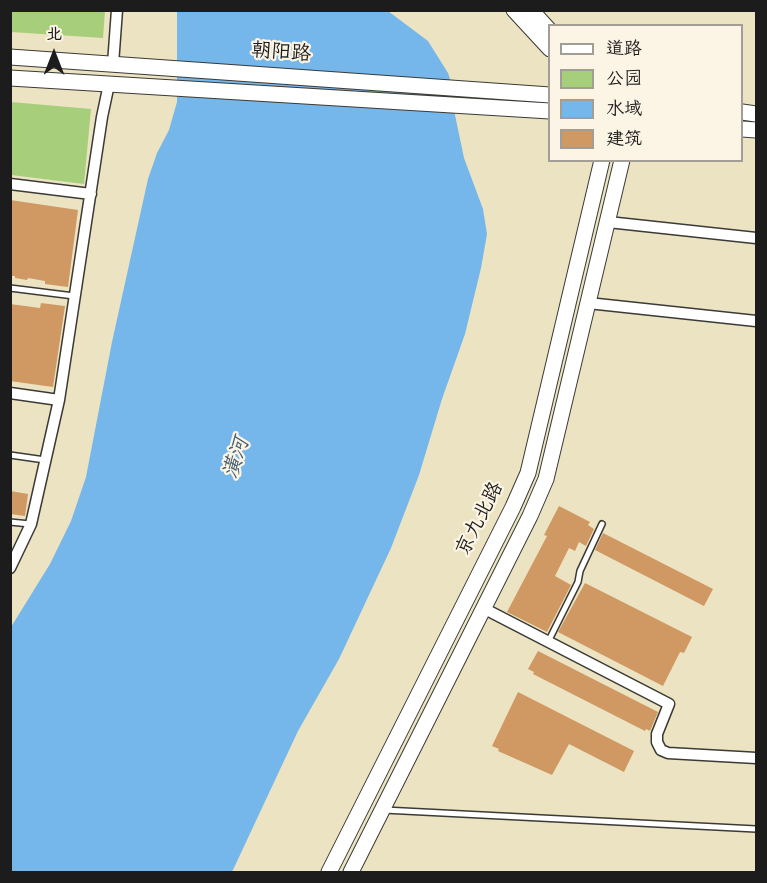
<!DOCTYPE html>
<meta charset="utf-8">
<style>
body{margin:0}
#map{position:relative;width:767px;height:883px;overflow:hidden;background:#ebe3c1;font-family:Dekko,"LXGW WenKai TC",sans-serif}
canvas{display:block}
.frame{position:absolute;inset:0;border:12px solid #1c1c1c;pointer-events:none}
.legend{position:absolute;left:548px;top:24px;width:195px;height:138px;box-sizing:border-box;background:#fcf5e5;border:2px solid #a29e95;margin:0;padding:8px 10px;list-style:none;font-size:18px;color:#1c1c1c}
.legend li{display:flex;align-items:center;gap:12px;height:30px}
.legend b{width:30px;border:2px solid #a29e95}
.north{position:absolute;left:24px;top:24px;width:60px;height:60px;-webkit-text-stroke:4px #fcf5e5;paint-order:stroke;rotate:0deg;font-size:16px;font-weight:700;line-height:24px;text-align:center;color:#1c1c1c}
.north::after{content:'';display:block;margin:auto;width:21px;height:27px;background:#1c1c1c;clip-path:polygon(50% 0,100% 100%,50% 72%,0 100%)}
</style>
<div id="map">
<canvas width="767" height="883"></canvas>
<div class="frame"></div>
<ul class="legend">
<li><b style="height:8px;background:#fff"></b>道路</li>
<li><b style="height:16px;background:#a7cf7b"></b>公园</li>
<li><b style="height:16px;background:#76b7eb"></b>水域</li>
<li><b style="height:16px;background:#d09863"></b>建筑</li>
</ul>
<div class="north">北</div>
</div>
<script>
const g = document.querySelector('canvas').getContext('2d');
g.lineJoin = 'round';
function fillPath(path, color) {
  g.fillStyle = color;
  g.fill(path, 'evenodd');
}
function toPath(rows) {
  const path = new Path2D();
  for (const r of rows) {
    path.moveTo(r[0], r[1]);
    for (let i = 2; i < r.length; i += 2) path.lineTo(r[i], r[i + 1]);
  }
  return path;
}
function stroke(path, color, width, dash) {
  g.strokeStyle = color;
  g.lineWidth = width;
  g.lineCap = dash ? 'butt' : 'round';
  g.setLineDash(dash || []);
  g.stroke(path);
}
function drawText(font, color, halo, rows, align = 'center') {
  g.font = font + ' Dekko,"LXGW WenKai TC",sans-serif';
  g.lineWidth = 4.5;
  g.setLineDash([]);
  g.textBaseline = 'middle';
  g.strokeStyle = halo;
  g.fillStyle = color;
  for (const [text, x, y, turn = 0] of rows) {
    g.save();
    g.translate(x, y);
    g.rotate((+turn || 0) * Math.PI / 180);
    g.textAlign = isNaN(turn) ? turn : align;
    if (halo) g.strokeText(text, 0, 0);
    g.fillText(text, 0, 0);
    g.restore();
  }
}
const green = toPath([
 [10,11,105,11,103,38,11,32],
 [11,102,91,109,84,184,11,175]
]);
const water = toPath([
 [177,11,388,11,428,41,448,73,453,88,455,115,464,158,483,209,487,234,481,268,465,334,442,399,419,475,391,548,339,659,298,731,232,872,11,872,11,627,50,564,71,521,86,477,112,342,148,179,157,153,169,130,177,102]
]);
const building = toPath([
 [10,200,78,210,68,287,45,284,45,281,28,278,27,280,15,278,15,276,10,276],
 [41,303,65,306,53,387,10,381,10,304,40,308],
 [10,491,28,494,25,516,10,514],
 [559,506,590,522,588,525,594,529,586,546,579,542,575,551,569,548,555,576,571,585,547,632,507,612,547,536,544,535],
 [603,533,713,589,704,606,595,550],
 [585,583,692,637,684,653,680,652,663,686,558,632],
 [538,651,658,712,650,731,646,729,645,731,533,674,534,672,528,669],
 [518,692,634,751,624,772,569,744,552,775,498,751,499,749,492,746]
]);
const lane = toPath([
 [10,288,74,296],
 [10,455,45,460],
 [10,522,30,524],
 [548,642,578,582,580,571,602,524],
 [384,810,756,829]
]);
const street = toPath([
 [113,64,117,10],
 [10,184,91,194],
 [608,222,756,238],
 [588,303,756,321],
 [10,393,59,400],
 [10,568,31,524,59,400,102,117,109,84],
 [483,608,669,704,657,734,657,742,661,750,668,753,756,758]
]);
const secondary = toPath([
 [514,10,550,49],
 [531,10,550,31],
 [10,57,550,95],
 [10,78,550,111],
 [742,112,756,114],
 [742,129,756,130],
 [329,872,513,507,528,473,602,160],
 [351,872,530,516,546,479,622,160]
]);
const streetNames = [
 ["朝阳路",281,55,4],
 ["京九北路",482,520,-63]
];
const waterNames = [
 ["潢河",239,459,-72]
];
fillPath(green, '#a7cf7b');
fillPath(water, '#76b7eb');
fillPath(building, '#d09863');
stroke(lane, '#3b3a35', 8);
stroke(street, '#3b3a35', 13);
stroke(secondary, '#3b3a35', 17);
stroke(lane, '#fff', 5);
stroke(street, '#fff', 10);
stroke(secondary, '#fff', 15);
drawText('20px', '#1c1c1c', '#fcf5e5', streetNames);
drawText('italic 21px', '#405a6f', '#fcf5e5', waterNames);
</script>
